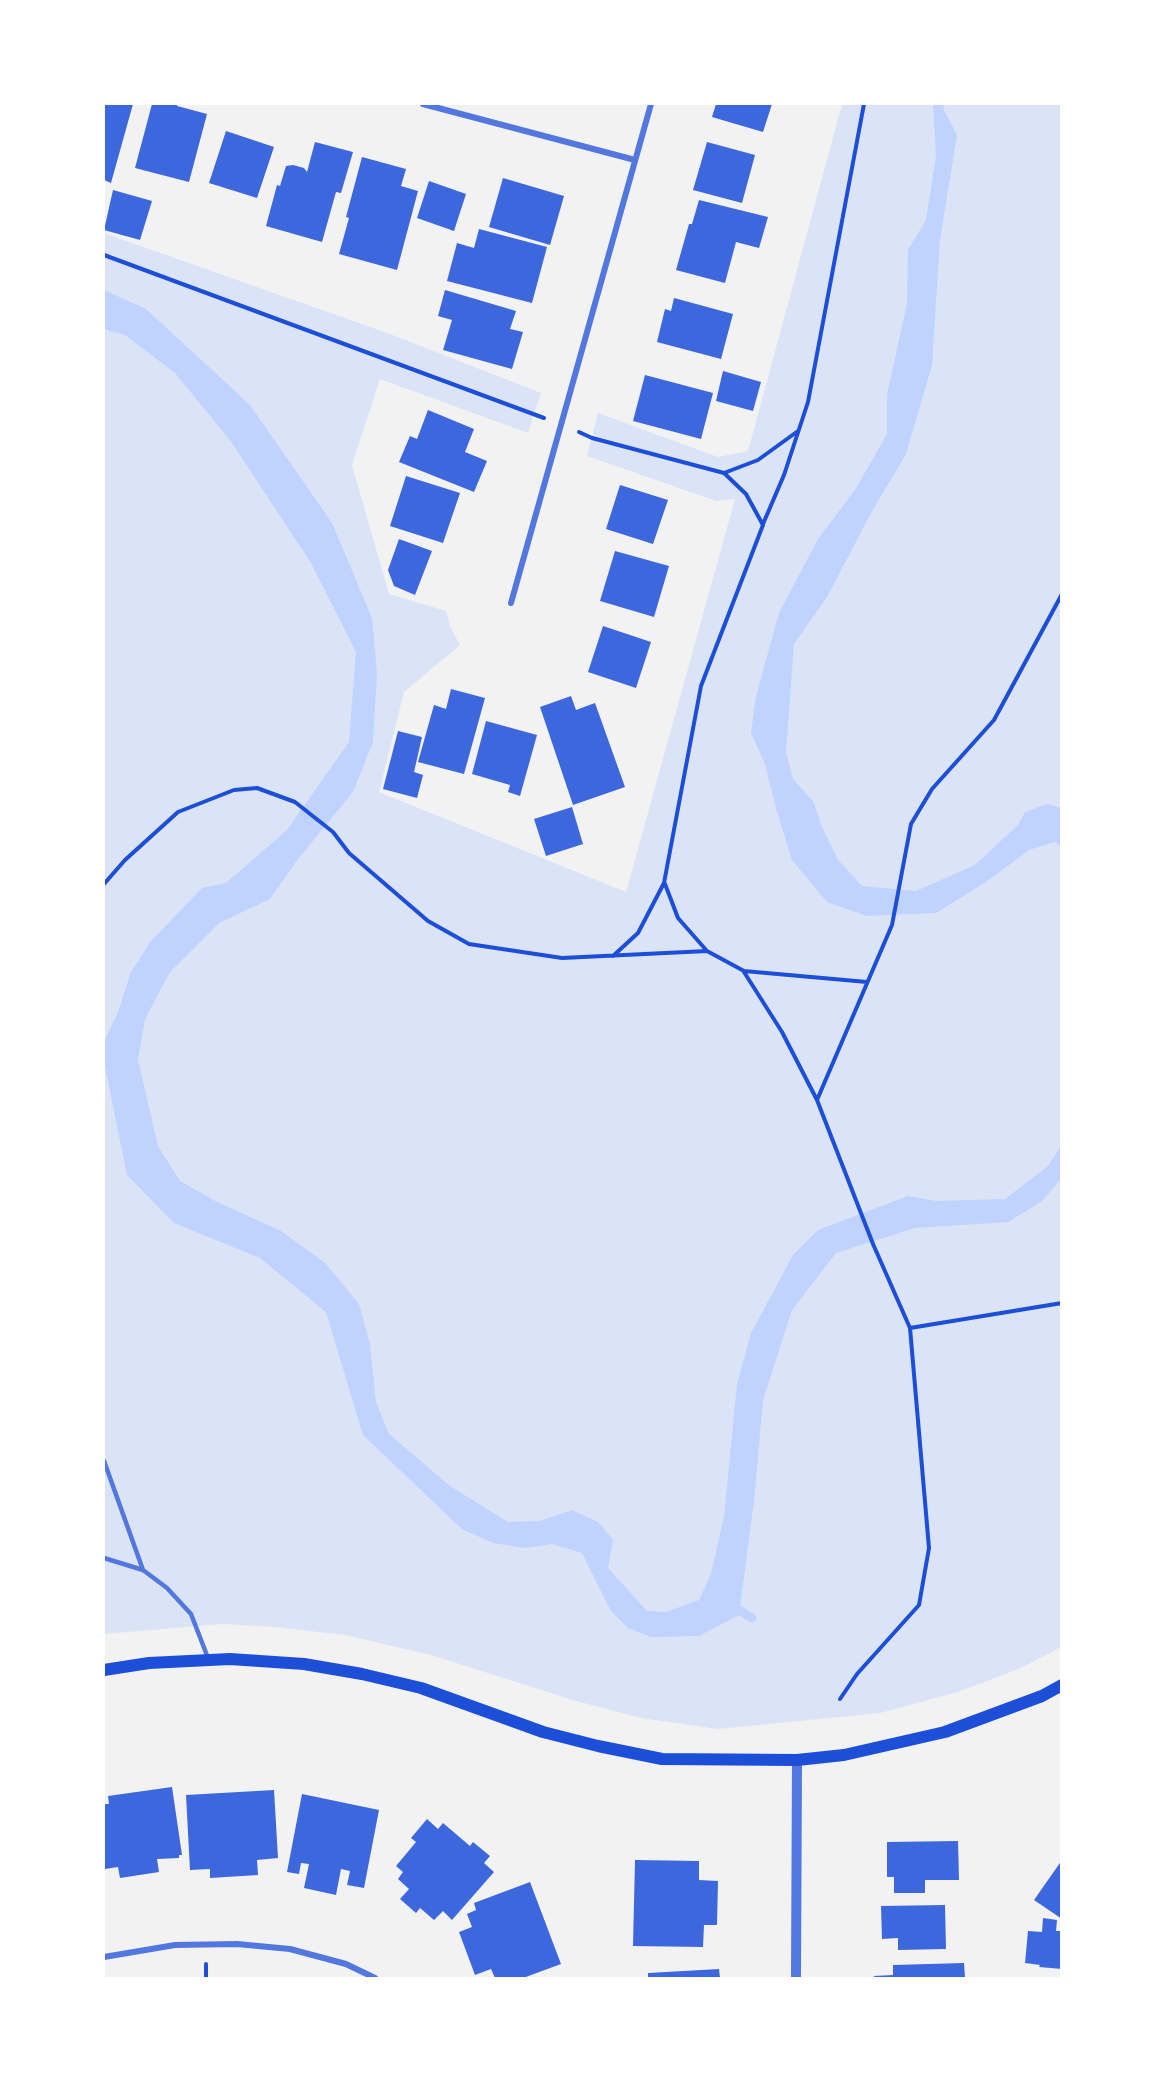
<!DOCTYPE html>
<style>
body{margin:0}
#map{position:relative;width:1165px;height:2082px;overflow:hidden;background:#f2f2f2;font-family:Raleway,sans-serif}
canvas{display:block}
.frame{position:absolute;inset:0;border:105px solid #fff;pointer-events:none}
</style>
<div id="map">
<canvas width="1165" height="2082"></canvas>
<div class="frame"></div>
</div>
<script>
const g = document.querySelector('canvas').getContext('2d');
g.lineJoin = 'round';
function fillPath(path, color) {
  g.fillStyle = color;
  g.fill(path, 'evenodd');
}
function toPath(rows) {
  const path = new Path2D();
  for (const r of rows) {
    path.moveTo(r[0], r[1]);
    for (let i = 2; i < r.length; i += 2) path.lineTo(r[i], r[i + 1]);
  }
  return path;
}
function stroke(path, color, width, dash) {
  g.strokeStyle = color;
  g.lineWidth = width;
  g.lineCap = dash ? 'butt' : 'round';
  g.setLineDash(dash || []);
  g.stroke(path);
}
const green = toPath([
 [842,104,1061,104,1061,1647,1021,1668,958,1692,880,1713,718,1729,641,1718,576,1701,431,1655,345,1635,274,1627,223,1624,104,1634,104,233,390,334,541,393,528,433,380,379,352,465,389,594,446,611,451,628,460,645,404,692,379,792,626,892,735,499,716,501,587,456,598,413,718,457,748,451]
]);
const water = toPath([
 [933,104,943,104,944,110,957,135,940,240,932,365,906,454,871,513,827,597,794,644,786,752,793,779,813,801,822,827,838,860,862,886,916,891,975,865,1018,825,1025,812,1047,804,1061,808,1061,847,1055,842,1029,850,986,882,936,913,867,916,827,902,792,860,777,812,765,764,751,733,756,696,779,613,818,539,855,490,887,434,887,395,907,303,908,250,926,220,936,156],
 [104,290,146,309,250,405,332,523,372,618,377,673,373,742,353,792,298,859,270,899,219,923,170,972,145,1019,138,1060,158,1146,180,1181,217,1202,281,1231,325,1263,359,1304,370,1344,376,1402,389,1434,450,1486,508,1522,540,1521,572,1510,598,1522,613,1540,608,1568,647,1611,666,1612,699,1600,711,1574,724,1516,737,1384,751,1333,793,1255,818,1230,908,1196,936,1201,1005,1199,1048,1166,1061,1146,1061,1179,1041,1202,1008,1222,915,1228,836,1253,792,1310,763,1400,754,1501,739,1615,699,1636,651,1637,628,1628,611,1611,582,1553,552,1544,525,1548,493,1543,462,1529,363,1435,326,1312,260,1258,174,1223,127,1175,105,1067,105,1040,118,1012,131,972,151,941,202,888,226,883,287,830,349,742,356,652,311,563,230,440,175,373,125,335,104,329]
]);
const stream = toPath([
 [731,1605,752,1618]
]);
const building = toPath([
 [104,104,133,104,111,183,104,180],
 [152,104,177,104,177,106,207,114,189,182,135,168],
 [716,104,772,104,763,132,712,117],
 [226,131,274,147,257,198,209,183],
 [315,142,353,152,341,193,336,192,322,242,266,226,277,185,280,186,286,166,293,165,304,168,307,172],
 [707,142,755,155,742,203,693,190],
 [362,157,406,169,401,186,418,191,397,270,339,254,349,218,346,217],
 [503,178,564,196,550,245,489,227],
 [429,181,466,194,454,231,417,218],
 [113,190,152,201,140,240,104,230],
 [699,200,768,217,759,248,736,242,725,283,676,270,689,224,692,224],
 [479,229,547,247,532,303,447,281,457,243,474,248],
 [445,290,516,311,510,329,523,332,512,369,443,350,452,320,438,316],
 [674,298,733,314,721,359,657,342,665,309,671,311],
 [723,371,761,382,753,411,716,401],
 [645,375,713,393,701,439,633,421],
 [428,410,474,429,465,452,487,461,474,492,399,462,410,436,417,439],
 [406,476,460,493,443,543,390,526],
 [620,485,668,500,653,544,606,529],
 [399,539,432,551,415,595,394,586,388,570],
 [615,551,669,566,654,617,600,601],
 [603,626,651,642,636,688,588,672],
 [451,689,485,698,464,774,418,762,434,705,446,709],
 [571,696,576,710,595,703,625,787,573,805,540,707],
 [486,721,537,735,520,796,508,792,510,785,472,774],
 [398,731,422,737,414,772,423,775,417,798,383,789],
 [572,807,583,844,546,856,534,819],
 [172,1787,182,1855,179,1855,179,1858,157,1859,159,1872,120,1878,118,1867,105,1869,104,1804,109,1804,108,1796],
 [274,1790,278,1858,257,1860,258,1875,210,1878,210,1869,190,1870,186,1795],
 [302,1794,379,1810,364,1888,347,1885,350,1871,341,1869,336,1895,304,1888,309,1864,301,1863,299,1874,287,1872],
 [427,1819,438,1829,443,1823,470,1846,473,1842,490,1856,484,1863,494,1872,452,1920,443,1911,434,1920,420,1908,416,1913,400,1899,409,1889,398,1879,403,1872,396,1866,416,1842,411,1838],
 [958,1841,959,1880,925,1880,925,1893,894,1893,894,1877,887,1877,887,1842],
 [635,1860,699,1861,699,1880,718,1881,717,1925,704,1925,703,1947,633,1946],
 [1062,1860,1062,1919,1034,1900],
 [530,1882,561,1964,523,1978,495,1978,491,1969,475,1975,459,1932,472,1927,467,1914,476,1910,474,1903],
 [945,1905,946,1949,898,1950,898,1938,882,1939,881,1906],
 [1043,1918,1057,1920,1056,1931,1062,1931,1062,1969,1039,1967,1040,1965,1025,1963,1028,1931,1042,1932],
 [964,1963,965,1978,874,1978,874,1976,893,1975,893,1965],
 [719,1969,720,1978,648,1978,648,1973]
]);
const path = toPath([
 [104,255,544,418],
 [579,432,592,438,724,473,746,494,763,525,701,686,664,883,638,933,613,956],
 [724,473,758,460,798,431],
 [763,524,784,475,808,402,864,104],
 [104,884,125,860,178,812,234,790,257,788,295,802,333,832,349,853,428,921,469,944,562,958,707,951,744,971,867,982],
 [665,884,678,918,707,951],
 [744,972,782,1032,817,1100,873,1244,910,1328,929,1548,919,1605,857,1674,840,1699],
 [817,1100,892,925,911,824,932,789,994,720,1062,594],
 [910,1328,1062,1303],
 [206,1978,206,1964]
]);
const service = toPath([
 [104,1461,143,1570],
 [104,1558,143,1570,167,1588,191,1614,208,1658]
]);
const minor = toPath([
 [423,104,635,160],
 [511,603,651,104],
 [104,1957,175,1945,237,1944,290,1949,346,1964,375,1978]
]);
const tertiary = toPath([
 [796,1978,797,1760]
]);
const secondary = toPath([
 [104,1670,149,1663,230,1659,304,1664,362,1674,421,1688,543,1732,598,1746,662,1759,797,1760,844,1755,945,1732,1042,1696,1062,1685]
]);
fillPath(green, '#dbe4f7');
fillPath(water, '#bfd3fe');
stroke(stream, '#bfd3fe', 9);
fillPath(building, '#3d67dc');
stroke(path, '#1d4ed8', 4);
stroke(service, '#5277de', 4.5);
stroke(minor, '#5277de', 6);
stroke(tertiary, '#5277de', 10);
stroke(secondary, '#1d4ed8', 12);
</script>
